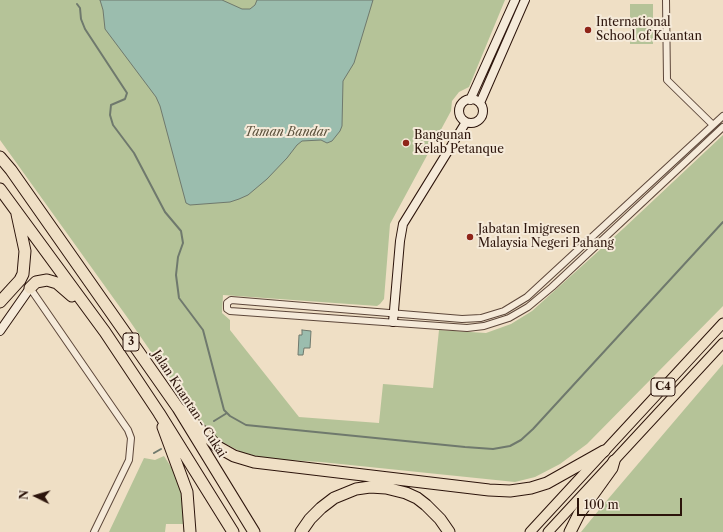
<!DOCTYPE html>
<style>
body{margin:0}
#map{position:relative;width:723px;height:532px;overflow:hidden;background:#efdfc5;font-family:"Libre Caslon Text",serif}
canvas{display:block}
.north{position:absolute;left:16px;top:476px;width:40px;height:40px;-webkit-text-stroke:3px #f5ead9;paint-order:stroke;rotate:275deg;font-size:11px;font-weight:700;line-height:16px;text-align:center;color:#2c140b}
.north::after{content:'';display:block;margin:auto;width:14px;height:18px;background:#2c140b;clip-path:polygon(50% 0,100% 100%,50% 72%,0 100%)}
.scale{position:absolute;left:577px;top:498px;width:105px;height:18px;box-sizing:border-box;border:2px solid #2c140b;border-top:0;padding-left:5px;font-size:12px;line-height:14px;white-space:nowrap;color:#2c140b;-webkit-text-stroke:3px #f5ead9;paint-order:stroke}
</style>
<div id="map">
<canvas width="723" height="532"></canvas>
<div class="north">N</div>
<div class="scale">100 m</div>
</div>
<script>
const g = document.querySelector('canvas').getContext('2d');
g.lineJoin = 'round';
function fillPath(path, color) {
  g.fillStyle = color;
  g.fill(path, 'evenodd');
}
function toPath(rows) {
  const path = new Path2D();
  for (const r of rows) {
    if (r.length === 3) {
      path.moveTo(r[0] + r[2], r[1]);
      path.arc(r[0], r[1], r[2], 0, 2 * Math.PI);
      continue;
    }
    path.moveTo(r[0], r[1]);
    for (let i = 2; i < r.length; i += 2) path.lineTo(r[i], r[i + 1]);
  }
  return path;
}
function stroke(path, color, width, dash) {
  g.strokeStyle = color;
  g.lineWidth = width;
  g.lineCap = dash ? 'butt' : 'round';
  g.setLineDash(dash || []);
  g.stroke(path);
}
function drawText(font, color, halo, rows, align = 'center') {
  g.font = font + ' "Libre Caslon Text",serif';
  g.lineWidth = 4;
  g.setLineDash([]);
  g.textBaseline = 'middle';
  g.strokeStyle = halo;
  g.fillStyle = color;
  for (const [text, x, y, turn = 0] of rows) {
    g.save();
    g.translate(x, y);
    g.rotate((+turn || 0) * Math.PI / 180);
    g.textAlign = isNaN(turn) ? turn : align;
    if (halo) g.strokeText(text, 0, 0);
    g.fillText(text, 0, 0);
    g.restore();
  }
}
const green = toPath([
 [0,0,505,0,469,87,459,92,452,101,451,111,390,224,384,299,380,304,377,306,223,295,222,313,230,320,230,330,299,417,379,423,383,384,433,388,439,330,486,333,511,324,532,311,624,228,723,135,723,306,587,444,560,464,535,477,515,482,321,462,271,459,243,453,215,438,200,423,127,317,0,140],
 [630,4,653,4,653,44,630,44],
 [723,364,723,532,581,532,603,505],
 [164,456,175,473,183,493,187,524,166,524,165,532,109,532,144,458,155,460]
]);
const water = toPath([
 [100,0,222,0,242,9,250,9,255,5,257,0,373,0,354,63,343,81,342,126,340,131,332,141,327,143,321,140,302,141,297,145,287,158,267,179,248,195,239,199,230,202,190,205,186,203,160,106,156,97,105,29,103,10,100,0],
 [302,330,311,331,310,348,304,348,303,355,298,355,299,335,302,335,302,330]
]);
const stream = toPath([
 [77,4,80,8,81,19,85,29,127,93,125,99,111,105,110,115,113,125,134,153,165,212,181,231,183,243,178,257,176,275,179,298,203,330,224,410,230,416,246,425,465,447,493,449,510,446,521,440,533,429,723,222],
 [214,421,227,413],
 [154,453,161,449]
]);
const street = toPath([
 [666,0,667,80,713,125],
 [723,116,527,297,504,311,481,318,462,319,231,300,227,303,227,309,230,311,467,328,484,326,509,318,528,307,552,287,723,127],
 [30,288,128,430,131,438,129,460,94,532]
]);
const secondary = toPath([
 [471,111,12],
 [470,100,515,0],
 [480,103,525,0],
 [393,322,400,241,403,224,466,122],
 [0,331,30,288]
]);
const primary = toPath([
 [530,532,723,323],
 [548,532,723,343]
]);
const highway = toPath([
 [0,157,11,170,178,408,254,532],
 [0,189,105,332,159,413,233,532],
 [30,288,36,282,47,280,57,283,72,296],
 [0,302,20,280,23,274,25,251,17,214],
 [178,408,218,447,234,456,254,462,489,490,510,491,531,488,547,483,604,451],
 [163,427,187,492,190,532],
 [301,532,310,519,321,508,334,498,356,489,370,487,386,488,406,493,417,498,426,505,440,519,449,532],
 [570,532,579,514,612,468,614,461]
]);
const markers = [
 [588,30,4,"#8f2418"],
 [406,143,4,"#8f2418"],
 [470,237,4,"#8f2418"]
];
const shields = [
 [131,342,16],
 [663,387,24]
];
const shieldNames = [
 ["3",131,342],
 ["C4",663,387]
];
const poiNames = [
 ["International",596,23],
 ["School of Kuantan",596,37],
 ["Bangunan",414,136],
 ["Kelab Petanque",414,150],
 ["Jabatan Imigresen",478,230],
 ["Malaysia Negeri Pahang",478,244]
];
const parkNames = [
 ["Taman Bandar",287,133]
];
const streetNames = [
 ["Jalan Kuantan - Cukai",189,404,57]
];
fillPath(green, '#b5c398');
fillPath(water, '#9bbdae');
stroke(water, '#6f796d', 1);
stroke(stream, '#6f796d', 2);
stroke(street, '#5d473a', 8);
stroke(secondary, '#2c140b', 10);
stroke(primary, '#2c140b', 11);
stroke(highway, '#2c140b', 13);
stroke(street, '#f5ead9', 6);
stroke(secondary, '#f5ead9', 8);
stroke(primary, '#efdfc5', 9);
stroke(highway, '#efdfc5', 11);
for (const [x, y, r, color] of markers) {
  const dot = new Path2D();
  dot.arc(x, y, r, 0, 2 * Math.PI);
  g.fillStyle = color;
  g.fill(dot);
  stroke(dot, '#f5ead9', 1.5);
}
for (const [x, y, w] of shields) {
  const box = new Path2D();
  box.roundRect(x - w / 2, y - 9, w, 18, 3);
  g.fillStyle = '#f5ead9';
  g.fill(box);
  stroke(box, '#2c140b', 1);
}
drawText('bold 11px', '#2c140b', null, shieldNames);
drawText('12px', '#2c140b', '#f5ead9', poiNames, 'left');
drawText('italic 12px', '#5c513c', '#f5ead9', parkNames);
drawText('12px', '#2c140b', '#f5ead9', streetNames);
</script>
